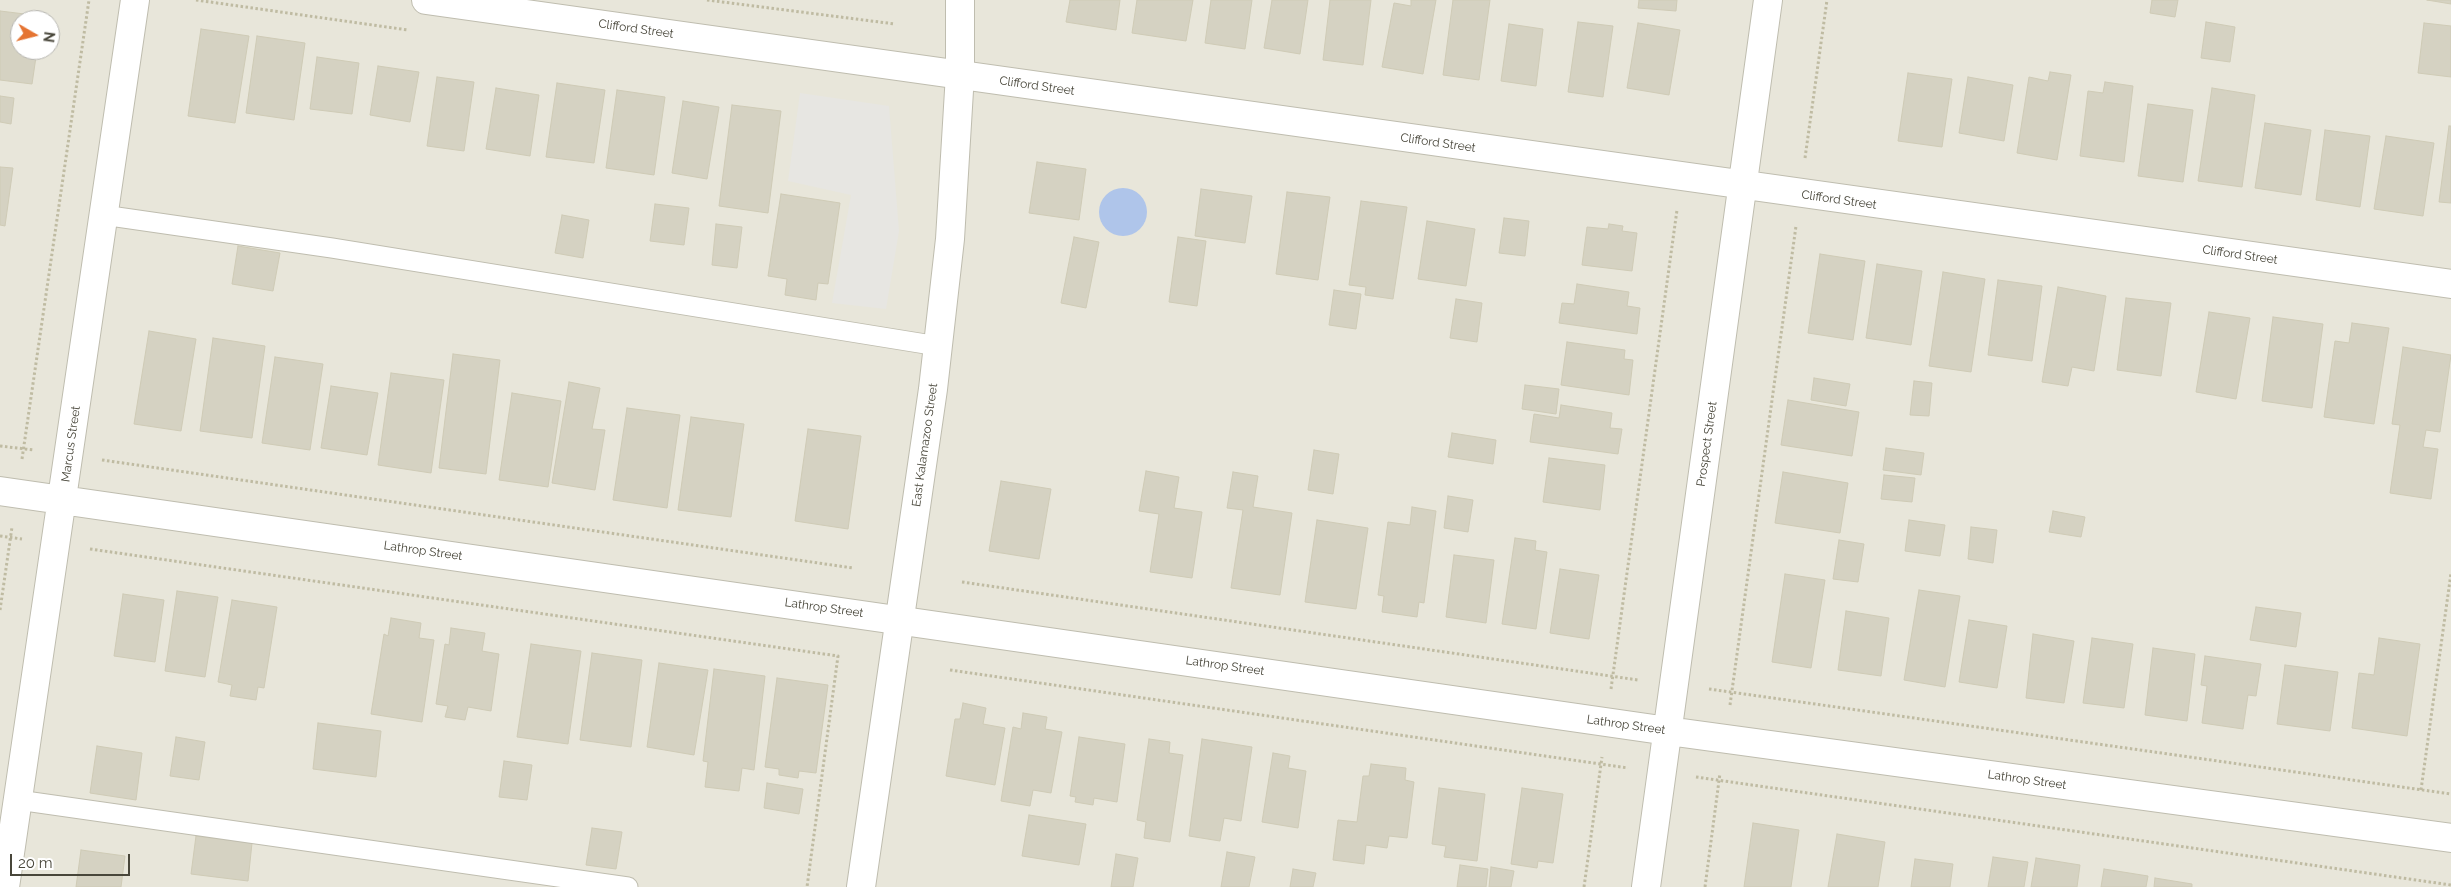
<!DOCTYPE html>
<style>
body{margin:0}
#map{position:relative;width:2451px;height:887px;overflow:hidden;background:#f4f4ec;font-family:Raleway,sans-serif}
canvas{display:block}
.north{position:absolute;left:10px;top:10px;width:50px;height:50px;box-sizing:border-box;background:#fff;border:1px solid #b6b5b0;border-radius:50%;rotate:98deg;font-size:14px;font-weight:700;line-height:20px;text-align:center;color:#48463a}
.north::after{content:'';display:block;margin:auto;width:18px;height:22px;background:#e57432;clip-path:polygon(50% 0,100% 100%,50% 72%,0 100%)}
.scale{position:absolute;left:10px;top:854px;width:120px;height:22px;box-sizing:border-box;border:2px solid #48463a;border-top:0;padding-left:6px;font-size:15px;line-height:18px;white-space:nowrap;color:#48463a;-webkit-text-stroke:4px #fff;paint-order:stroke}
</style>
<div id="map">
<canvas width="2451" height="887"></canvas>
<div class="north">N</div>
<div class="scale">20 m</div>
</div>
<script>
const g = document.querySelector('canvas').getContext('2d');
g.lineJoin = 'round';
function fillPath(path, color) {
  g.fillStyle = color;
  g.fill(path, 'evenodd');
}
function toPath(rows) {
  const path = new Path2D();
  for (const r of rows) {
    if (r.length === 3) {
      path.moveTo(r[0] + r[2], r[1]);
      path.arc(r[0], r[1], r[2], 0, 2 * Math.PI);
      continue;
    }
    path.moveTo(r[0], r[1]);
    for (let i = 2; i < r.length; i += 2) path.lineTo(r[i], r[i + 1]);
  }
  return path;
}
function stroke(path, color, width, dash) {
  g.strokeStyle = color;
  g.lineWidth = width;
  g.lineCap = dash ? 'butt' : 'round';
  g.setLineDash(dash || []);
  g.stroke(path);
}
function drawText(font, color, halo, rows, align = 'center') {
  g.font = font + ' Raleway,sans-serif';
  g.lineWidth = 4;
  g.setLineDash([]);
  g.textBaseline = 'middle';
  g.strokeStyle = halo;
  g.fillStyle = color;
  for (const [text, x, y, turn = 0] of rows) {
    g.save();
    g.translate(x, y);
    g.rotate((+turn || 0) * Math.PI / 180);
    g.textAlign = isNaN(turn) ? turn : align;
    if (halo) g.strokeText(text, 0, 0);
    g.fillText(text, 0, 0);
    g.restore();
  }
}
const residential = toPath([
 [0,0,2451,0,2451,887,0,887],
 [20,20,50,20,50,50,20,50]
]);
const parking = toPath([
 [800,93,889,106,899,231,886,309,832,303,851,195,788,181]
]);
const water = toPath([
 [1123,212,24]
]);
const building = toPath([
 [1070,0,1120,0,1116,30,1066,22,1070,0],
 [1137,0,1193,0,1186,41,1132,33,1137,0],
 [1211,0,1252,0,1245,49,1205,43,1211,0],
 [1272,0,1308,0,1300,54,1264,48,1272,0],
 [1330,0,1371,0,1363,65,1323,60,1330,0],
 [1411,0,1436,0,1423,74,1382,67,1394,3,1411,6,1411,0],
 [1453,0,1490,0,1479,80,1443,75,1453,0],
 [1639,0,1677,0,1676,11,1638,8,1639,0],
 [2152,0,2178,0,2175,17,2150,13,2152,0],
 [2427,0,2451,0,2451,4,2427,0],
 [0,11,41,16,41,20,20,20,20,50,37,50,32,84,0,80,0,11],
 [1578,22,1613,26,1603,97,1568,92,1578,22],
 [2206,22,2235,27,2230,62,2201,58,2206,22],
 [1638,23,1680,30,1669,95,1627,88,1638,23],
 [2424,23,2451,26,2451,77,2418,73,2424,23],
 [1509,24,1543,29,1536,86,1501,81,1509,24],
 [201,29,249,36,235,123,188,116,201,29],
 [257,36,305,43,294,120,246,113,257,36],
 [317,57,359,63,352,114,310,109,317,57],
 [378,66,419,72,410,122,370,115,378,66],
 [2050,72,2071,75,2057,160,2017,153,2029,77,2048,81,2050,72],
 [1908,73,1952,79,1942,147,1898,141,1908,73],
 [437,77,474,82,464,151,427,146,437,77],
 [1968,77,2013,85,2004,141,1959,133,1968,77],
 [2105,82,2133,86,2124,162,2080,156,2088,91,2103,93,2105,82],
 [557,83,605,90,594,163,546,157,557,83],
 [496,88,539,95,530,156,486,149,496,88],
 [2212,88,2255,95,2242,187,2198,181,2212,88],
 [617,90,665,97,654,175,606,168,617,90],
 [0,96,14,98,11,124,0,122,0,96],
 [683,101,719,107,707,179,672,173,683,101],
 [2148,104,2193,110,2183,182,2138,176,2148,104],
 [732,105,781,111,768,213,719,206,732,105],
 [2265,123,2311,130,2301,195,2255,188,2265,123],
 [2449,126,2451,126,2451,203,2439,202,2449,126],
 [2325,130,2370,136,2360,207,2316,200,2325,130],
 [2386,136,2434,143,2423,216,2374,209,2386,136],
 [1037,162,1086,169,1079,220,1029,213,1037,162],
 [0,167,13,168,5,226,0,225,0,167],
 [1201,189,1252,196,1245,243,1195,236,1201,189],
 [1287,192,1330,197,1318,280,1276,274,1287,192],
 [781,194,840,203,828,284,818,283,816,300,785,295,787,279,768,276,781,194],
 [1361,201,1407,207,1393,299,1365,295,1366,287,1349,285,1361,201],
 [655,204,689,208,684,245,650,241,655,204],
 [562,215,589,220,583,258,555,253,562,215],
 [1504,218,1529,221,1525,256,1499,253,1504,218],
 [1427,221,1475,229,1466,286,1418,279,1427,221],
 [716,224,742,227,737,268,712,265,716,224],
 [1609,224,1623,226,1622,231,1637,233,1632,271,1582,265,1587,227,1608,229,1609,224],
 [1074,237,1099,242,1086,308,1061,303,1074,237],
 [1178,237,1206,241,1197,306,1169,302,1178,237],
 [238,246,280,253,273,291,232,284,238,246],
 [1820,254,1865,261,1853,340,1808,333,1820,254],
 [1877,264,1922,271,1911,345,1866,338,1877,264],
 [1943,272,1985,279,1971,372,1929,366,1943,272],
 [1998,280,2042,286,2032,361,1988,355,1998,280],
 [1577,284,1629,292,1627,306,1640,308,1637,334,1559,323,1562,303,1574,304,1577,284],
 [2058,287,2106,296,2094,371,2072,367,2068,386,2042,382,2058,287],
 [1334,290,1361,294,1356,329,1329,325,1334,290],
 [2126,298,2171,303,2161,376,2117,370,2126,298],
 [1456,299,1482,303,1477,342,1450,338,1456,299],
 [2209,312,2250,318,2236,399,2196,392,2209,312],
 [2273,317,2323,324,2312,408,2262,401,2273,317],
 [2352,323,2389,328,2374,424,2324,417,2335,341,2349,343,2352,323],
 [149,331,196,339,181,431,134,424,149,331],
 [213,338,265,346,252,438,200,431,213,338],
 [1567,342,1625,350,1624,359,1633,360,1629,395,1561,385,1567,342],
 [2403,347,2451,355,2440,432,2426,430,2423,447,2438,449,2431,499,2390,493,2400,425,2392,424,2403,347],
 [453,354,500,360,486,474,439,468,453,354],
 [275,357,323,364,310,450,262,443,275,357],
 [391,373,444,380,431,473,378,465,391,373],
 [1814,378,1850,384,1846,406,1811,400,1814,378],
 [1914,381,1932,383,1929,416,1910,415,1914,381],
 [569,382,600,388,592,429,605,430,595,490,552,483,569,382],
 [1525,385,1559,389,1556,414,1522,409,1525,385],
 [331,386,378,393,367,455,321,448,331,386],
 [512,393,561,401,548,487,499,480,512,393],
 [1788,400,1859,412,1852,456,1781,445,1788,400],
 [1561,405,1612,413,1610,428,1622,429,1618,454,1530,442,1534,414,1559,418,1561,405],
 [627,408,680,415,667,508,613,500,627,408],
 [691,417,744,424,731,517,678,510,691,417],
 [808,429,861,436,848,529,795,521,808,429],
 [1452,433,1496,440,1493,464,1448,457,1452,433],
 [1886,448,1924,453,1921,475,1883,470,1886,448],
 [1314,450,1339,454,1333,494,1308,490,1314,450],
 [1549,458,1605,465,1600,510,1543,502,1549,458],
 [1146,471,1179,477,1174,508,1202,512,1192,578,1150,572,1159,514,1139,511,1146,471],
 [1233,472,1258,476,1253,507,1292,513,1280,595,1231,588,1243,510,1227,508,1233,472],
 [1783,472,1848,483,1840,533,1775,523,1783,472],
 [1884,475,1915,478,1912,502,1881,499,1884,475],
 [1001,481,1051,489,1039,559,989,551,1001,481],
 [1448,496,1473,500,1468,532,1444,528,1448,496],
 [1412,507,1436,511,1424,603,1419,602,1417,617,1382,612,1384,596,1378,595,1388,522,1410,525,1412,507],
 [2053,511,2085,517,2081,537,2049,532,2053,511],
 [1317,520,1368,528,1356,609,1305,602,1317,520],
 [1909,520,1945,525,1940,556,1905,551,1909,520],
 [1971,527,1997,530,1993,563,1968,559,1971,527],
 [1515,538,1536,541,1535,550,1547,552,1536,629,1502,624,1515,538],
 [1839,540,1864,544,1858,582,1833,579,1839,540],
 [1454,555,1494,560,1486,623,1446,617,1454,555],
 [1560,569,1599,575,1589,639,1550,633,1560,569],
 [1785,574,1825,580,1811,668,1772,662,1785,574],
 [1919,590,1960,596,1945,687,1904,680,1919,590],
 [177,591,218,597,205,677,165,671,177,591],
 [123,594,164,600,155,662,114,656,123,594],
 [232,600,277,607,264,688,258,687,256,700,230,696,232,685,218,682,232,600],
 [2256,607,2301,613,2296,647,2250,640,2256,607],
 [1846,611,1889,618,1881,676,1838,670,1846,611],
 [391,618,421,623,419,638,434,640,422,722,371,714,384,634,388,636,391,618],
 [1969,620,2007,626,1997,688,1959,682,1969,620],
 [451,628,485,633,482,651,499,654,491,711,468,707,465,720,445,717,448,706,436,704,445,644,449,645,451,628],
 [2033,634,2074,641,2064,703,2026,698,2033,634],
 [2092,638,2133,644,2124,708,2083,703,2092,638],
 [2379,638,2420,644,2407,736,2352,728,2359,673,2374,675,2379,638],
 [531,644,581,651,568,744,517,737,531,644],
 [2153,648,2195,654,2187,721,2145,715,2153,648],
 [592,653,642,660,631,747,580,740,592,653],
 [2205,656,2261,664,2256,696,2248,695,2243,729,2202,723,2207,686,2201,685,2205,656],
 [659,663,708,670,694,755,647,747,659,663],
 [2285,665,2338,672,2330,731,2277,724,2285,665],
 [714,669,765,676,754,770,742,768,739,791,705,787,708,762,703,761,714,669],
 [777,678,828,685,816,773,799,771,798,778,779,775,779,769,765,767,777,678],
 [963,703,986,708,983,724,1005,728,995,785,946,776,955,719,960,719,963,703],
 [1023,713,1047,717,1045,729,1062,732,1051,793,1033,790,1030,806,1001,801,1013,727,1021,729,1023,713],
 [318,723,381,731,376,777,313,769,318,723],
 [176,737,205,742,199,780,170,776,176,737],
 [1079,737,1125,744,1117,802,1094,798,1093,805,1075,802,1076,797,1070,796,1079,737],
 [1149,739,1170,742,1169,753,1183,755,1170,842,1144,838,1146,822,1137,820,1149,739],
 [1202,739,1252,747,1241,821,1224,818,1220,841,1189,836,1202,739],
 [97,746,142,753,136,800,90,793,97,746],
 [1273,753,1290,756,1288,768,1306,771,1298,828,1262,822,1273,753],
 [504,761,532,765,527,800,499,797,504,761],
 [1371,764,1406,768,1405,780,1414,782,1407,838,1389,836,1387,848,1366,845,1364,864,1333,860,1338,820,1357,822,1363,776,1369,776,1371,764],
 [767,783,803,789,799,814,764,808,767,783],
 [1439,788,1485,794,1477,861,1444,857,1446,846,1432,844,1439,788],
 [1522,788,1563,794,1553,863,1538,861,1537,868,1511,864,1522,788],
 [1029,815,1086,824,1079,865,1022,856,1029,815],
 [1753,823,1799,830,1791,887,1744,887,1753,823],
 [592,828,622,832,616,869,586,865,592,828],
 [1837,834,1885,842,1878,887,1828,887,1837,834],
 [196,836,252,843,248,881,191,874,196,836],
 [81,850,125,856,121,887,76,887,81,850],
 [1227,852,1255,857,1249,887,1221,887,1227,852],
 [1116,854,1138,858,1133,887,1111,887,1116,854],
 [1993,857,2028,862,2024,887,1988,887,1993,857],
 [2036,858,2080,865,2077,887,2031,887,2036,858],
 [1915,859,1953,864,1950,887,1911,887,1915,859],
 [1460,865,1488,869,1486,887,1457,887,1460,865],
 [1491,867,1514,871,1511,887,1489,887,1491,867],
 [1293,869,1316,873,1313,887,1290,887,1293,869],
 [2104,869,2148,876,2146,887,2101,887,2104,869],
 [2155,878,2192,884,2192,887,2154,887,2155,878]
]);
const path = toPath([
 [196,0,408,30],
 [707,0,895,24],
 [1805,158,1827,0],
 [0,446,34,450],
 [22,459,89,0],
 [102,460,853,568],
 [0,536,22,539],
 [90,549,838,656,807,887],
 [962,582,1638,680],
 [0,610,12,527],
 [950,670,1628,768],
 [1611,689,1677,210],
 [1709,689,2451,794],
 [1730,705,1796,226],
 [1696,777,2451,885],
 [2421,790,2451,573],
 [1584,887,1602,757],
 [1705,887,1720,773]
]);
const service = toPath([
 [103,215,332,248,938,346],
 [18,800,628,887]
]);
const minor = toPath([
 [426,0,2451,284],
 [0,491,1668,731,2451,838],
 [5,887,135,0],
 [1646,887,1768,0]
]);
const tertiary = toPath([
 [861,887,933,389,950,239,960,74,960,0]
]);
const streetNames = [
 ["Clifford Street",636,29,8],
 ["Clifford Street",1037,86,8],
 ["Clifford Street",1438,143,8],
 ["Clifford Street",1839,200,8],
 ["Clifford Street",2240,255,8],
 ["Marcus Street",71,444,-82],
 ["Prospect Street",1707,444,-82],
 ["East Kalamazoo Street",925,445,-82],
 ["Lathrop Street",423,551,8],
 ["Lathrop Street",824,608,8],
 ["Lathrop Street",1225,666,8],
 ["Lathrop Street",1626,725,8],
 ["Lathrop Street",2027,780,8]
];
fillPath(residential, '#e8e6da');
fillPath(parking, '#e7e6e2');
fillPath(water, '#afc5ea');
fillPath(building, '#d5d2c2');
stroke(building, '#cfcbb6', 1);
stroke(service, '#bfbdaf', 21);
stroke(minor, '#bfbdaf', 30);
stroke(tertiary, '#bfbdaf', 30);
stroke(path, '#bfbba2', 3, [2.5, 2.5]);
stroke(service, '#fff', 19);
stroke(minor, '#fff', 28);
stroke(tertiary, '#fff', 28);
drawText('12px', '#48463a', '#fff', streetNames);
</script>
